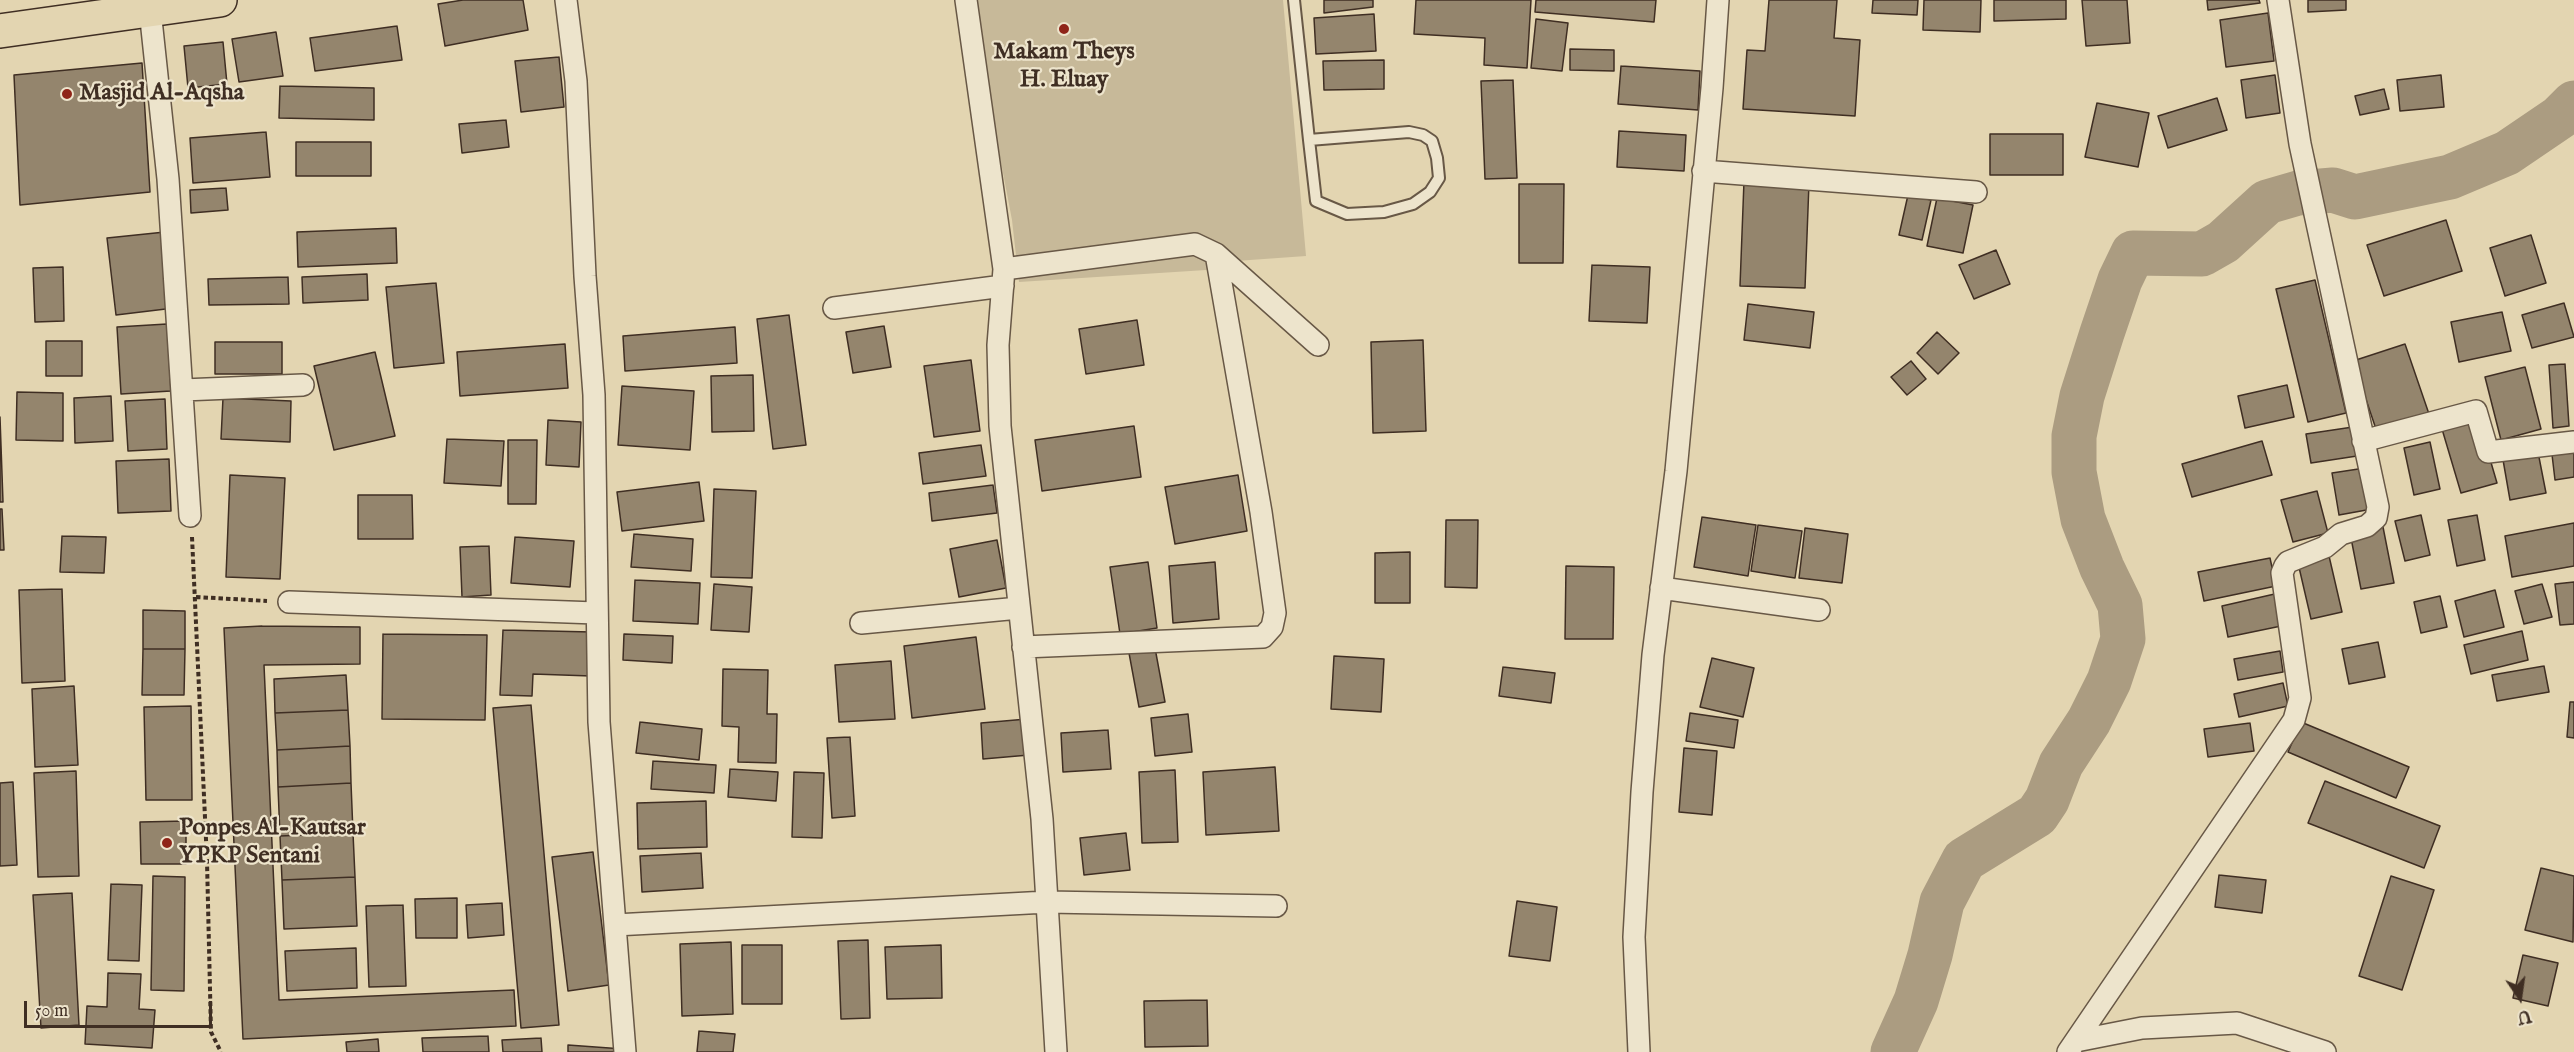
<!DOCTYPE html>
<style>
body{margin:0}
#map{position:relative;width:2574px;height:1052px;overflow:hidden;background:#e3d5b1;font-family:"IM FELL English",serif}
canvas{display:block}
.north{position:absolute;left:2490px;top:968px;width:60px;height:60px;-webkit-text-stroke:4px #ede4cc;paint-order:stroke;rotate:167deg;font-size:16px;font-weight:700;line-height:24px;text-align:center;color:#3f2e23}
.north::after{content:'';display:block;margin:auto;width:21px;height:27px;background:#3f2e23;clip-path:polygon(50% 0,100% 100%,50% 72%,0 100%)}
.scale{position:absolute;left:24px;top:1001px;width:188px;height:27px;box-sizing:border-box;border:3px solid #3f2e23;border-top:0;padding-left:8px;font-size:18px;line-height:21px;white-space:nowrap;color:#3f2e23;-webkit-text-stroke:4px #ede4cc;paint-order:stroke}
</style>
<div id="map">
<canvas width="2574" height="1052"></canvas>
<div class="north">U</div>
<div class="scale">50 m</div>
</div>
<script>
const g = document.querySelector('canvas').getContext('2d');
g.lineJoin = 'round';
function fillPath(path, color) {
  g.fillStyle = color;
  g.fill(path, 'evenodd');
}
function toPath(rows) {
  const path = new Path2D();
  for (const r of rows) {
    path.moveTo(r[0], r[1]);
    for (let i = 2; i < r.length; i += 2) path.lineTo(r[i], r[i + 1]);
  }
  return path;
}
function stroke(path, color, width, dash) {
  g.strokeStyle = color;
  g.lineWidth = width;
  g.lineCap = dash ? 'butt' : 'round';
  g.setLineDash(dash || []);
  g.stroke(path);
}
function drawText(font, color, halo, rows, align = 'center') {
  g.font = font + ' "IM FELL English",serif';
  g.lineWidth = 4.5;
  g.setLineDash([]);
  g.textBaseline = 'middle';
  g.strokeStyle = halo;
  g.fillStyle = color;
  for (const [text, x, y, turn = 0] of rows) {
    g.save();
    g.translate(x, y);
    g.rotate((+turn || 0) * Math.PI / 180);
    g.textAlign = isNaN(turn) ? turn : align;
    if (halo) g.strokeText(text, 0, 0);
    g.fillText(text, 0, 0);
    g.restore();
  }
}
const green = toPath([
 [970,0,1283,0,1306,256,1222,262,1206,270,1019,282,1012,220]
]);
const river = toPath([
 [1893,1052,1916,1001,1930,955,1942,902,1964,860,2037,815,2047,800,2061,764,2089,721,2109,681,2123,639,2120,605,2102,568,2083,519,2074,472,2074,436,2082,396,2102,333,2120,280,2133,253,2202,254,2223,242,2267,202,2298,193,2333,190,2355,197,2450,177,2507,153,2560,117,2574,103]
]);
const building = toPath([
 [463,0,523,0,528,30,445,46,438,4,463,0],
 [1324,0,1373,0,1373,7,1324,13,1324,0],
 [1416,0,1531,0,1527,68,1484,65,1485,38,1414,34,1416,0],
 [1536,0,1656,0,1654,22,1535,12,1536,0],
 [1769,0,1837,0,1834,38,1860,40,1855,116,1743,109,1747,50,1765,51,1769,0],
 [1873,0,1918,0,1917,15,1872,13,1873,0],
 [1924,0,1981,0,1980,32,1923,30,1924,0],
 [1994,0,2066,0,2066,19,1994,21,1994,0],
 [2082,0,2127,0,2130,43,2086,46,2082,0],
 [2207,0,2259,0,2260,3,2208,10,2207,0],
 [2308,0,2346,0,2346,10,2308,12,2308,0],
 [2268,13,2274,61,2226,67,2220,20,2268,13],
 [1374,14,1376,51,1316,54,1314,18,1374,14],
 [1536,19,1568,23,1562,71,1531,68,1536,19],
 [397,26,402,60,315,71,310,38,397,26],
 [276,32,283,76,239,82,232,39,276,32],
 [223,42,227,84,188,88,184,46,223,42],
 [1570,49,1614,50,1614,71,1570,70,1570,49],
 [559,57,564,107,521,112,515,61,559,57],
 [1384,60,1384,89,1324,90,1323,61,1384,60],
 [142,63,150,192,20,205,14,75,142,63],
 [1621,66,1700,71,1698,110,1618,104,1621,66],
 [2275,75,2280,113,2246,118,2241,80,2275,75],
 [2441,75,2444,107,2400,111,2397,80,2441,75],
 [1513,80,1517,178,1485,179,1481,81,1513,80],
 [280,86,374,88,374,120,279,118,280,86],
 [2384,89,2389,109,2360,115,2355,96,2384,89],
 [2217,98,2227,130,2168,148,2158,116,2217,98],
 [2097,103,2149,113,2138,167,2085,157,2097,103],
 [506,120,509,147,462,153,459,124,506,120],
 [1619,131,1686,135,1684,171,1617,167,1619,131],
 [266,132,270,177,193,183,190,138,266,132],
 [1990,134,2063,134,2063,175,1990,175,1990,134],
 [296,142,371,142,371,176,296,176,296,142],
 [1744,181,1809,183,1805,288,1740,286,1744,181],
 [1519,184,1564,184,1563,263,1519,263,1519,184],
 [226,188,228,210,191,213,190,190,226,188],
 [1908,195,1931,200,1922,240,1899,235,1908,195],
 [1937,198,1973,205,1963,253,1927,246,1937,198],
 [2446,220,2462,271,2384,296,2367,245,2446,220],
 [396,228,397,263,298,267,297,232,396,228],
 [165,232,174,308,116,315,107,238,165,232],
 [2531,235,2546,283,2505,296,2490,248,2531,235],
 [1996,250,2010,284,1974,299,1959,265,1996,250],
 [1592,265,1650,267,1647,323,1589,321,1592,265],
 [63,267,64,321,35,322,33,268,63,267],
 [367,274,368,300,303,303,302,277,367,274],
 [288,277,289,304,209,305,208,279,288,277],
 [2315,280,2346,413,2308,422,2276,289,2315,280],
 [436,283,444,363,394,368,386,287,436,283],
 [2564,303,2574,337,2532,348,2522,315,2564,303],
 [1748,304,1814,312,1810,348,1744,340,1748,304],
 [2502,312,2511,351,2459,362,2451,322,2502,312],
 [789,315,806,445,773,449,757,319,789,315],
 [1137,320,1144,365,1086,374,1079,329,1137,320],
 [167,324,171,391,121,394,117,327,167,324],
 [884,326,891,367,853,373,846,332,884,326],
 [735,327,737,363,625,371,623,336,735,327],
 [1937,332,1959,353,1938,374,1917,353,1937,332],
 [1423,340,1426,431,1373,433,1371,342,1423,340],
 [46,341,82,341,82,376,46,376,46,341],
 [215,342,282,342,282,374,215,374,215,342],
 [565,344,568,388,460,396,457,352,565,344],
 [2405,344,2429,414,2377,432,2353,361,2405,344],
 [375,352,395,436,334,450,314,366,375,352],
 [971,360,980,431,934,437,924,366,971,360],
 [1911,361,1926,379,1907,395,1891,377,1911,361],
 [2565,364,2569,426,2553,428,2549,365,2565,364],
 [2525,367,2541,429,2501,440,2485,377,2525,367],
 [753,375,754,431,712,432,711,376,753,375],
 [2287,385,2294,417,2245,428,2238,396,2287,385],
 [622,386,694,391,690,450,618,445,622,386],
 [17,392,63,393,63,441,16,440,17,392],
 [111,396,113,441,75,443,74,398,111,396],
 [223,398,291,401,290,442,221,439,223,398],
 [165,399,167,449,128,451,125,401,165,399],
 [0,417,3,502,0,502,0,417],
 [2478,418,2497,483,2461,493,2442,429,2478,418],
 [548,420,581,422,579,467,546,465,548,420],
 [1134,426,1141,477,1042,491,1035,440,1134,426],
 [2353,427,2357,456,2311,463,2306,434,2353,427],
 [447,439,504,441,501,486,444,483,447,439],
 [508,440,537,440,536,504,508,504,508,440],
 [2262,441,2272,475,2192,497,2182,464,2262,441],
 [2430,442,2440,489,2414,495,2404,448,2430,442],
 [981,445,986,476,923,484,919,453,981,445],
 [2551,446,2574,452,2574,477,2555,480,2551,446],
 [2537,447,2546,493,2510,500,2502,454,2537,447],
 [169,459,171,511,118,513,116,461,169,459],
 [2365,468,2372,509,2339,515,2332,473,2365,468],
 [230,475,285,478,280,579,226,577,230,475],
 [1238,475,1247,531,1175,544,1165,487,1238,475],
 [699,482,704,521,622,531,617,492,699,482],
 [993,485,997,513,932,521,929,493,993,485],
 [714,489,756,491,752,578,711,577,714,489],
 [2317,491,2328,533,2293,542,2281,500,2317,491],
 [358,495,412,495,413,539,358,539,358,495],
 [0,509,2,509,4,550,0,550,0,509],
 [2421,515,2430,555,2405,561,2395,521,2421,515],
 [2477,515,2485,560,2457,566,2448,520,2477,515],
 [1702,517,1756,525,1748,576,1694,567,1702,517],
 [1446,520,1478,520,1477,588,1445,587,1446,520],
 [2574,523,2574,566,2512,577,2505,536,2574,523],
 [1758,525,1802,531,1795,578,1751,571,1758,525],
 [2383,527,2394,583,2361,589,2350,533,2383,527],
 [1805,528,1848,534,1842,583,1799,578,1805,528],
 [634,534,693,539,691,571,631,567,634,534],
 [62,536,106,537,104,573,60,572,62,536],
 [515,537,574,541,570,587,511,583,515,537],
 [997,540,1006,588,959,597,950,549,997,540],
 [489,546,491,595,462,597,460,547,489,546],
 [1410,552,1410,603,1375,603,1375,553,1410,552],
 [2329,556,2342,612,2311,619,2298,563,2329,556],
 [2270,558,2276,586,2204,601,2198,572,2270,558],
 [1148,562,1157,628,1120,634,1110,567,1148,562],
 [1215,562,1219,619,1173,623,1169,566,1215,562],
 [1566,566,1614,567,1613,639,1565,639,1566,566],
 [635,580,700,583,698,624,633,621,635,580],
 [2574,582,2574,624,2560,625,2555,584,2574,582],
 [714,584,752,587,749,632,711,630,714,584],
 [2542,584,2552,617,2524,624,2515,591,2542,584],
 [62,589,65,681,22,683,19,590,62,589],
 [2495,590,2504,627,2464,637,2455,601,2495,590],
 [2279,593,2286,625,2228,637,2222,606,2279,593],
 [2440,596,2447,627,2421,633,2414,602,2440,596],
 [143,610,185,611,185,649,143,649,143,610],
 [262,626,360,627,360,664,264,665,279,1000,514,990,516,1026,243,1039,224,628,262,626],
 [503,630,592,632,591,676,533,674,532,696,500,695,503,630],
 [2522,631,2528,660,2471,674,2464,645,2522,631],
 [383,634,487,635,485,720,382,719,383,634],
 [624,634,673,636,672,663,623,660,624,634],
 [976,637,985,709,912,718,904,646,976,637],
 [2378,642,2385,677,2349,684,2342,649,2378,642],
 [1155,648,1165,702,1139,707,1129,653,1155,648],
 [143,649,185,649,184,695,142,695,143,649],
 [2280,651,2283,672,2238,680,2234,659,2280,651],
 [1334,656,1384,659,1381,712,1331,709,1334,656],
 [1712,658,1754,668,1743,717,1700,707,1712,658],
 [891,661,895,719,839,722,835,665,891,661],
 [2544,666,2549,692,2497,701,2492,675,2544,666],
 [1503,667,1555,673,1551,703,1499,696,1503,667],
 [723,669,768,670,767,714,777,714,776,763,738,762,739,727,722,726,723,669],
 [346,675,348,710,275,713,274,679,346,675],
 [2283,683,2288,706,2239,717,2234,694,2283,683],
 [74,686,78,765,35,767,32,689,74,686],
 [2570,702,2574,702,2574,738,2567,737,2570,702],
 [531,705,559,1025,521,1028,493,708,531,705],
 [191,706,192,800,146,800,144,707,191,706],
 [348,710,350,746,277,750,275,713,348,710],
 [1690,713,1738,720,1734,748,1686,741,1690,713],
 [1188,714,1192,752,1155,756,1151,718,1188,714],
 [1027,719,1029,755,983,759,981,723,1027,719],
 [640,722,702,729,699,760,636,753,640,722],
 [2301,722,2409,767,2396,798,2288,752,2301,722],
 [2250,723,2254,751,2208,757,2204,729,2250,723],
 [1108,730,1111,769,1063,772,1061,733,1108,730],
 [850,737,855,816,832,818,827,738,850,737],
 [350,746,351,783,278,787,277,750,350,746],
 [1684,748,1717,751,1712,815,1679,812,1684,748],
 [653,761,716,765,714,793,651,789,653,761],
 [1275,767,1279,831,1206,835,1203,772,1275,767],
 [730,769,778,772,776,801,728,797,730,769],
 [1175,770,1178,842,1142,843,1139,772,1175,770],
 [76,771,79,876,38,877,34,773,76,771],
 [794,772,824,773,822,838,792,837,794,772],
 [2325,781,2440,826,2424,868,2308,823,2325,781],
 [13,782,17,865,0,866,0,783,13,782],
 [351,783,353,833,280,836,278,787,351,783],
 [706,801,707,847,638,849,637,803,706,801],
 [186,821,186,864,141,864,140,822,186,821],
 [353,833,355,877,282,880,280,836,353,833],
 [1126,833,1130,870,1084,875,1080,838,1126,833],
 [593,852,609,985,568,991,552,857,593,852],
 [701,853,703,888,642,892,640,856,701,853],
 [2541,868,2574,876,2573,942,2525,930,2541,868],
 [2219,875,2266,880,2262,913,2215,907,2219,875],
 [153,876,185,877,184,991,151,990,153,876],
 [2391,876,2434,890,2402,990,2359,976,2391,876],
 [355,877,357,926,284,929,282,880,355,877],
 [111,884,142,885,139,961,108,960,111,884],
 [72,893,79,1025,41,1028,33,895,72,893],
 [457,898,457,938,416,938,415,899,457,898],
 [1517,901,1557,907,1550,961,1509,956,1517,901],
 [502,903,504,935,468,938,466,905,502,903],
 [403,905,406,986,369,987,366,906,403,905],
 [868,940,870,1018,841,1019,838,941,868,940],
 [731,942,733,1014,682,1016,680,944,731,942],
 [742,945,782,945,782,1004,742,1004,742,945],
 [941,945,942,998,887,999,885,947,941,945],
 [356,948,357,988,287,991,285,951,356,948],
 [2523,955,2558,963,2548,1006,2513,998,2523,955],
 [108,973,141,974,139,1009,155,1010,152,1048,85,1044,87,1006,107,1007,108,973],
 [1207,1000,1208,1046,1145,1047,1144,1001,1207,1000],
 [699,1031,735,1034,733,1052,697,1052,699,1031],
 [488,1036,489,1052,423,1052,422,1038,488,1036],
 [541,1038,542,1052,503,1052,502,1040,541,1038],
 [378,1039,379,1052,347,1052,346,1042,378,1039],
 [568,1045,623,1049,623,1052,568,1052,568,1045]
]);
const path = toPath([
 [192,537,207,861,211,1032,221,1052],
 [196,597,267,601]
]);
const service = toPath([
 [1294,0,1309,140,1316,201,1347,214,1384,212,1413,204,1430,192,1439,178,1437,158,1432,141,1423,135,1409,132,1309,140]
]);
const minor = toPath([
 [566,0,576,81,585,276,594,395,599,722,625,1052],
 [966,0,1004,269,998,345,1000,426,1042,819,1056,1052],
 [150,10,168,179,190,516],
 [1703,171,1976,192],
 [1004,269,1195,244,1216,254,1318,345],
 [834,308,1003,286],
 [183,390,303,385],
 [2363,441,2476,411,2488,452,2574,442],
 [1661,588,1819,610],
 [289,602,596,613],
 [861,623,1019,608],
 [1023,647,1263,637,1272,627,1275,613,1261,512,1216,254],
 [615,925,1047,902,1276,906],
 [2076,1041,2142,1028,2237,1023,2325,1052],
 [1639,1052,1634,937,1642,792,1653,655,1676,471,1712,88,1718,0],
 [2068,1052,2294,720,2300,698,2282,573,2285,566,2288,562,2325,547,2341,534,2367,526,2376,518,2378,507,2300,144,2278,0]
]);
const trunk = toPath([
 [0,31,220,0]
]);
const markers = [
 [1064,29,6,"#8f2418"],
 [67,94,6,"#8f2418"],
 [167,843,6,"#8f2418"]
];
const poiNames = [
 ["Makam Theys",1064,53,"center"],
 ["H. Eluay",1064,81,"center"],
 ["Masjid Al-Aqsha",79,94],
 ["Ponpes Al-Kautsar",179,829],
 ["YPKP Sentani",179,857]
];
fillPath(green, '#c7b999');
stroke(river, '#ab9c81', 45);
fillPath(building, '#94856d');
stroke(building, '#3f2e23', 1.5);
stroke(service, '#685846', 14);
stroke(minor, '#685846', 24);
stroke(trunk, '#3f2e23', 36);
stroke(path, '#3f2e23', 4, [4.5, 3]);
stroke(service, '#ede4cc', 10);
stroke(minor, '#ede4cc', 21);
stroke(trunk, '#e3d5b1', 33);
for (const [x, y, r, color] of markers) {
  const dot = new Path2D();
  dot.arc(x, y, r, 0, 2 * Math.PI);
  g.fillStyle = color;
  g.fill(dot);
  stroke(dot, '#ede4cc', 2);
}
drawText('bold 24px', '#3f2e23', '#ede4cc', poiNames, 'left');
</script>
